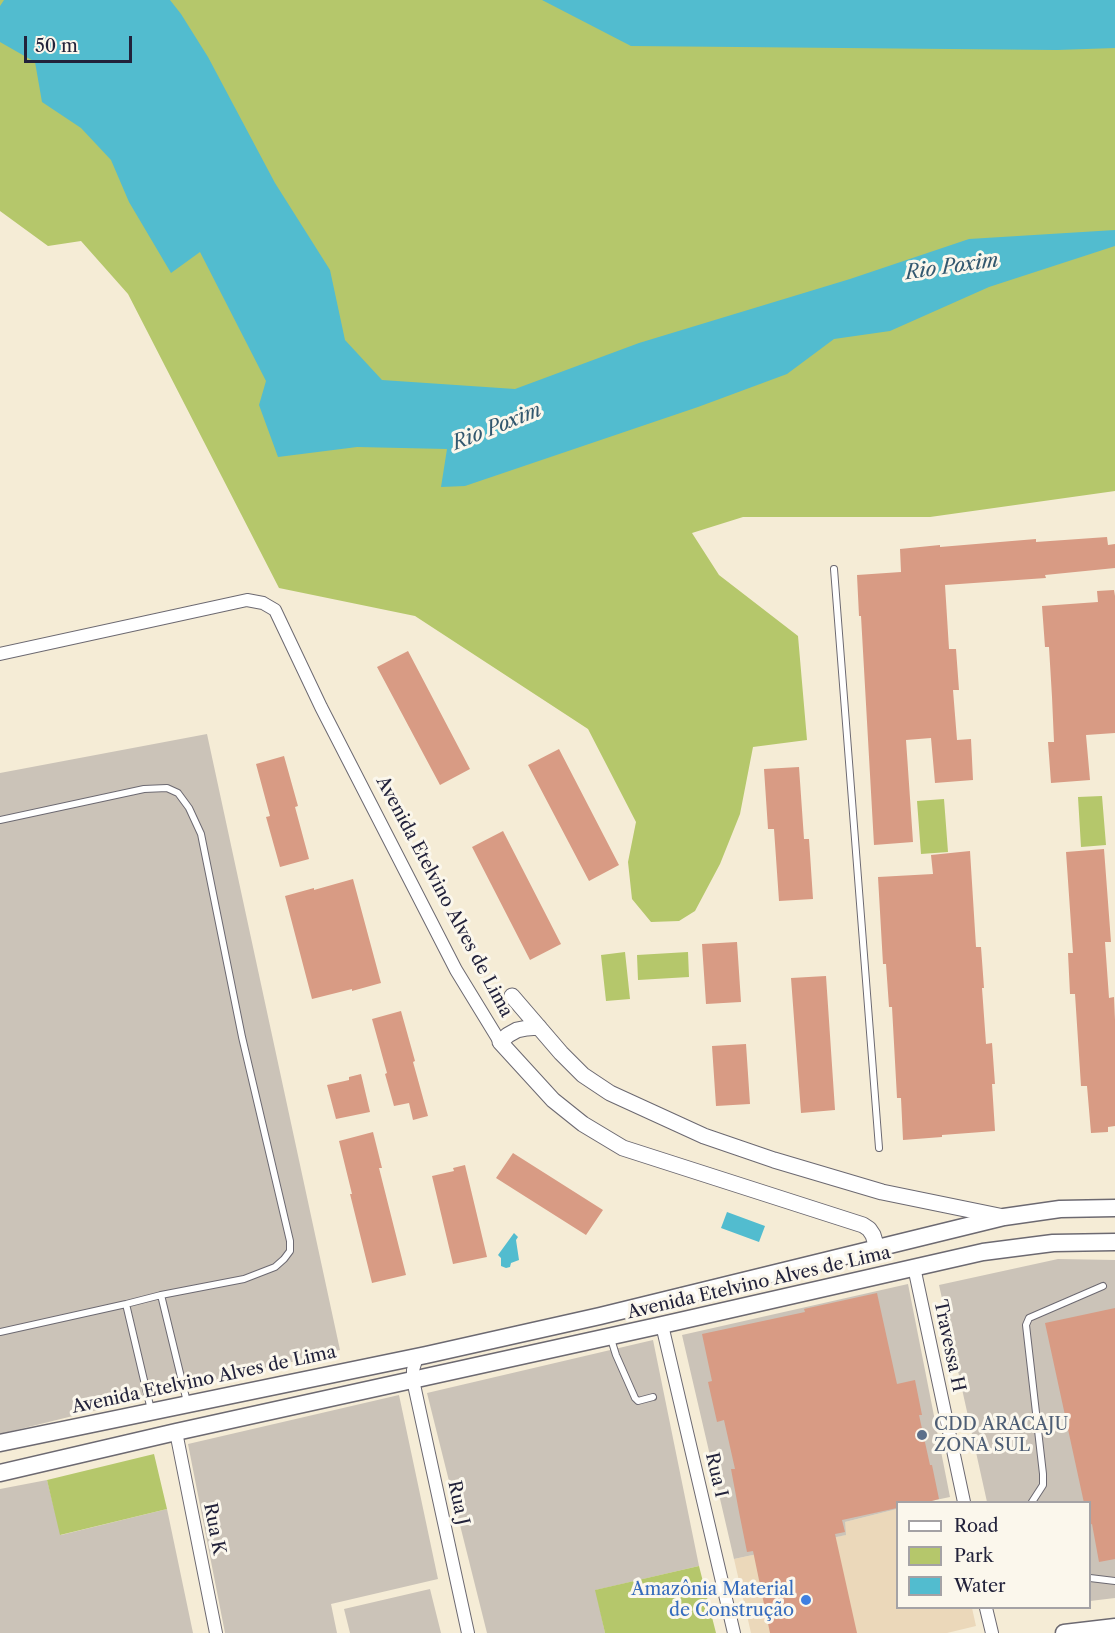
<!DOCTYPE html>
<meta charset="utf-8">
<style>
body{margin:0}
#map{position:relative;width:1115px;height:1633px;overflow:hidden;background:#f5ecd6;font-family:"Libre Caslon Text",serif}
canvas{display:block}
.legend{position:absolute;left:896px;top:1501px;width:195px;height:108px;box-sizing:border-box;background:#fbf7ec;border:2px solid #a4a2a5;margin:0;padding:8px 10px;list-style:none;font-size:18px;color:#22223b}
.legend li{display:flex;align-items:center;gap:12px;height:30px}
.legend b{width:30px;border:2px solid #a4a2a5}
.scale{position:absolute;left:24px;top:36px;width:108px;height:27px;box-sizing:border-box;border:3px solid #22223b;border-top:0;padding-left:8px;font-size:18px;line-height:21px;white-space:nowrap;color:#22223b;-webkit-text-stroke:4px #fbf7ec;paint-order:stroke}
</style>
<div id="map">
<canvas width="1115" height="1633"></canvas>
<ul class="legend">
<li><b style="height:8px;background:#fff"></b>Road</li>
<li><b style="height:16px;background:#b5c76b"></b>Park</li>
<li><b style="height:16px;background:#52bccf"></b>Water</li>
</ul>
<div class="scale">50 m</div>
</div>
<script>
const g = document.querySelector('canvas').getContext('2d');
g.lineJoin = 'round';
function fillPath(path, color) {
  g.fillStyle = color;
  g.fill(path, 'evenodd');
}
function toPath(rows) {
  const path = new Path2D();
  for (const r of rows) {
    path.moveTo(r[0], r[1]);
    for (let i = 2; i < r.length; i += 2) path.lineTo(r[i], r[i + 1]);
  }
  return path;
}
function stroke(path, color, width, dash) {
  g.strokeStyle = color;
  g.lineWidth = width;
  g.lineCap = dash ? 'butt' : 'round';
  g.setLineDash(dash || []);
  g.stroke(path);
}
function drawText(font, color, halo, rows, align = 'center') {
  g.font = font + ' "Libre Caslon Text",serif';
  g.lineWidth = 6;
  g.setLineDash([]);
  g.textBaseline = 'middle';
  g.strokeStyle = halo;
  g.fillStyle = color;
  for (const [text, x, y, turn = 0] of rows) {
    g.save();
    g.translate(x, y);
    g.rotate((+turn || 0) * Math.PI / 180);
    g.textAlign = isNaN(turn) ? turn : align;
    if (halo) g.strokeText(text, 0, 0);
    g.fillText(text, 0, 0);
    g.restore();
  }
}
const built = toPath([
 [897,1509,898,1608,972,1608,976,1626,947,1633,751,1633,734,1559,845,1535,845,1522]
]);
const industrial = toPath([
 [207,734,340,1350,0,1434,0,773],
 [1058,1259,1115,1260,1115,1598,1090,1601,1090,1502,987,1502,939,1285],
 [908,1284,950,1497,926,1502,898,1502,897,1509,845,1522,846,1535,734,1559,682,1335],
 [653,1340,699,1566,596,1590,605,1633,487,1633,427,1393],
 [399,1395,438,1579,331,1604,337,1633,225,1633,188,1444],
 [47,1480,61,1535,167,1509,193,1633,0,1633,0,1489],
 [430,1589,441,1633,350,1633,344,1609]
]);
const green = toPath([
 [0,0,1115,0,1115,491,930,517,743,517,692,533,719,575,798,636,807,740,753,747,740,814,720,864,695,911,679,921,651,922,632,899,628,862,636,822,588,729,415,616,279,588,128,294,81,241,48,246,0,211],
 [1102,796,1106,845,1081,847,1078,797],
 [944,799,948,852,921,854,917,801],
 [625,952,630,999,606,1001,601,955],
 [688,952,689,977,638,980,637,955],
 [154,1454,167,1509,60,1535,47,1480],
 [699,1566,716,1633,605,1633,595,1590]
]);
const water = toPath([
 [4,0,170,0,181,14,208,57,275,183,330,270,345,340,382,380,515,389,639,343,850,279,969,239,1115,230,1115,246,989,287,890,331,834,339,787,374,698,407,465,486,441,487,447,449,357,447,278,457,259,405,266,381,200,252,171,273,129,202,111,160,81,128,42,102,35,62,0,42,0,6],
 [542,0,1115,0,1115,48,1057,50,631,46],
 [727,1212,765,1226,759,1242,721,1228],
 [514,1233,518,1237,516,1240,519,1260,511,1263,510,1267,506,1268,501,1266,501,1258,498,1255]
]);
const building = toPath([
 [1107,537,1108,545,1115,544,1115,568,1045,575,1046,578,945,585,949,649,956,649,959,690,953,690,957,740,971,739,973,780,935,783,931,738,906,740,913,842,874,845,861,616,859,616,857,575,901,572,900,549,940,545,940,547,1036,539,1036,542],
 [1114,590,1115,596,1115,733,1086,735,1090,780,1051,783,1048,742,1054,742,1052,697,1049,647,1045,647,1042,606,1098,602,1097,591],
 [408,651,470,769,440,785,377,667],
 [559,749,619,865,589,881,528,765],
 [284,756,298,806,295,807,309,859,280,867,266,817,270,816,256,764],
 [799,767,804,839,809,839,813,899,779,901,774,829,768,829,764,769],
 [503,831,561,944,530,960,472,847],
 [1104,849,1111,942,1105,942,1109,998,1114,997,1115,1020,1115,1126,1108,1127,1108,1132,1091,1133,1087,1086,1081,1086,1075,994,1070,994,1068,953,1073,953,1066,852],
 [970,851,976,947,981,947,984,988,982,988,986,1044,992,1043,995,1084,992,1084,995,1131,942,1135,942,1137,903,1140,901,1098,897,1098,892,1007,889,1007,886,964,883,964,878,877,933,874,931,855],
 [353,879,381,983,352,991,352,989,312,999,285,896,314,888,314,890],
 [737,942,741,1002,706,1004,702,944],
 [826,976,835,1110,801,1113,791,978],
 [401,1011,415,1061,413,1062,428,1116,413,1120,409,1103,394,1106,385,1074,387,1073,372,1019],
 [746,1044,750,1104,716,1106,712,1046],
 [361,1074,370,1112,336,1119,327,1085,349,1080,349,1077],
 [373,1132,382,1168,379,1168,406,1275,372,1283,350,1194,352,1194,339,1141],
 [513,1153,603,1210,586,1235,496,1178],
 [465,1165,487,1257,453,1264,432,1176,454,1171,453,1168],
 [877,1293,897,1384,915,1380,922,1415,919,1415,930,1465,932,1465,939,1499,924,1503,897,1503,897,1508,842,1520,845,1532,835,1534,857,1633,770,1633,753,1551,747,1552,739,1512,731,1469,735,1469,724,1420,717,1422,708,1382,712,1381,702,1334,805,1312,804,1309],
 [1115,1308,1115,1559,1099,1562,1092,1524,1089,1525,1089,1503,1084,1503,1045,1323]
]);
const service = toPath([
 [834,569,879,1148],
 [0,820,144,789,167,788,178,793,189,808,201,834,242,1037,290,1241,290,1251,284,1259,275,1267,244,1279,161,1295,126,1304,0,1332],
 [161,1295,187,1402],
 [126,1304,151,1410],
 [611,1339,616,1355,635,1398,638,1401,653,1397],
 [1032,1502,1043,1485,1043,1474,1026,1325,1029,1318,1103,1286],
 [1090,1578,1115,1581]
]);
const minor = toPath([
 [0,654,247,600,263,603,275,610,321,707,456,970,500,1042],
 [914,1267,964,1502],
 [662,1325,734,1633],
 [417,1357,413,1370,413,1380,468,1633],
 [176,1432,216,1633],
 [986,1608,992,1633]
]);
const tertiary = toPath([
 [512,996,561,1053,583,1075,610,1093,704,1136,774,1160,882,1192,1004,1217],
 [539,1027,527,1028,517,1030,508,1035,500,1042,553,1100,583,1124,623,1148,863,1225,869,1229,873,1235,877,1248]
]);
const secondary = toPath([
 [0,1443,426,1355,600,1316,1004,1217,1060,1209,1115,1208],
 [0,1473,176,1432,662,1325,983,1252,1053,1243,1115,1242],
 [1064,1633,1115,1627]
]);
const markers = [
 [922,1435,6,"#5c6f8a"],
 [806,1600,6,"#3f7fe0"]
];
const streetNames = [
 ["Avenida Etelvino Alves de Lima",444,897,62],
 ["Avenida Etelvino Alves de Lima",759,1283,-13],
 ["Travessa H",949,1346,78],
 ["Avenida Etelvino Alves de Lima",204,1380,-12],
 ["Rua I",716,1475,77],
 ["Rua J",458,1503,78],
 ["Rua K",214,1529,79]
];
const serviceNames = [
 ["CDD ARACAJU",934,1425],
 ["ZONA SUL",934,1446]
];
const shopNames = [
 ["Amazônia Material",794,1590],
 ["de Construção",794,1611]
];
const waterNames = [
 ["Rio Poxim",952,267,-8],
 ["Rio Poxim",497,427,-22]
];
fillPath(built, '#ebd8ba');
fillPath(industrial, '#cbc3b8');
fillPath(green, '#b5c76b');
fillPath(water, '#52bccf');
fillPath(building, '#d89b84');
stroke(service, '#6c6971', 8);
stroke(minor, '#6c6971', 14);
stroke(tertiary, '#6c6971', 17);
stroke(secondary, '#6c6971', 19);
stroke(service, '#fff', 6);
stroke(minor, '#fff', 12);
stroke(tertiary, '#fff', 15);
stroke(secondary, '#fff', 16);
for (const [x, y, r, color] of markers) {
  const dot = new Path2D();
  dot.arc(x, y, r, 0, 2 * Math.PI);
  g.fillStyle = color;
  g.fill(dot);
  stroke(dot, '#fbf7ec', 2);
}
drawText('18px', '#22223b', '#fbf7ec', streetNames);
drawText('18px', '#4e5e75', '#fbf7ec', serviceNames, 'left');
drawText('18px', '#366cbe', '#fbf7ec', shopNames, 'right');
drawText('italic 20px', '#33586f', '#fbf7ec', waterNames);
</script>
